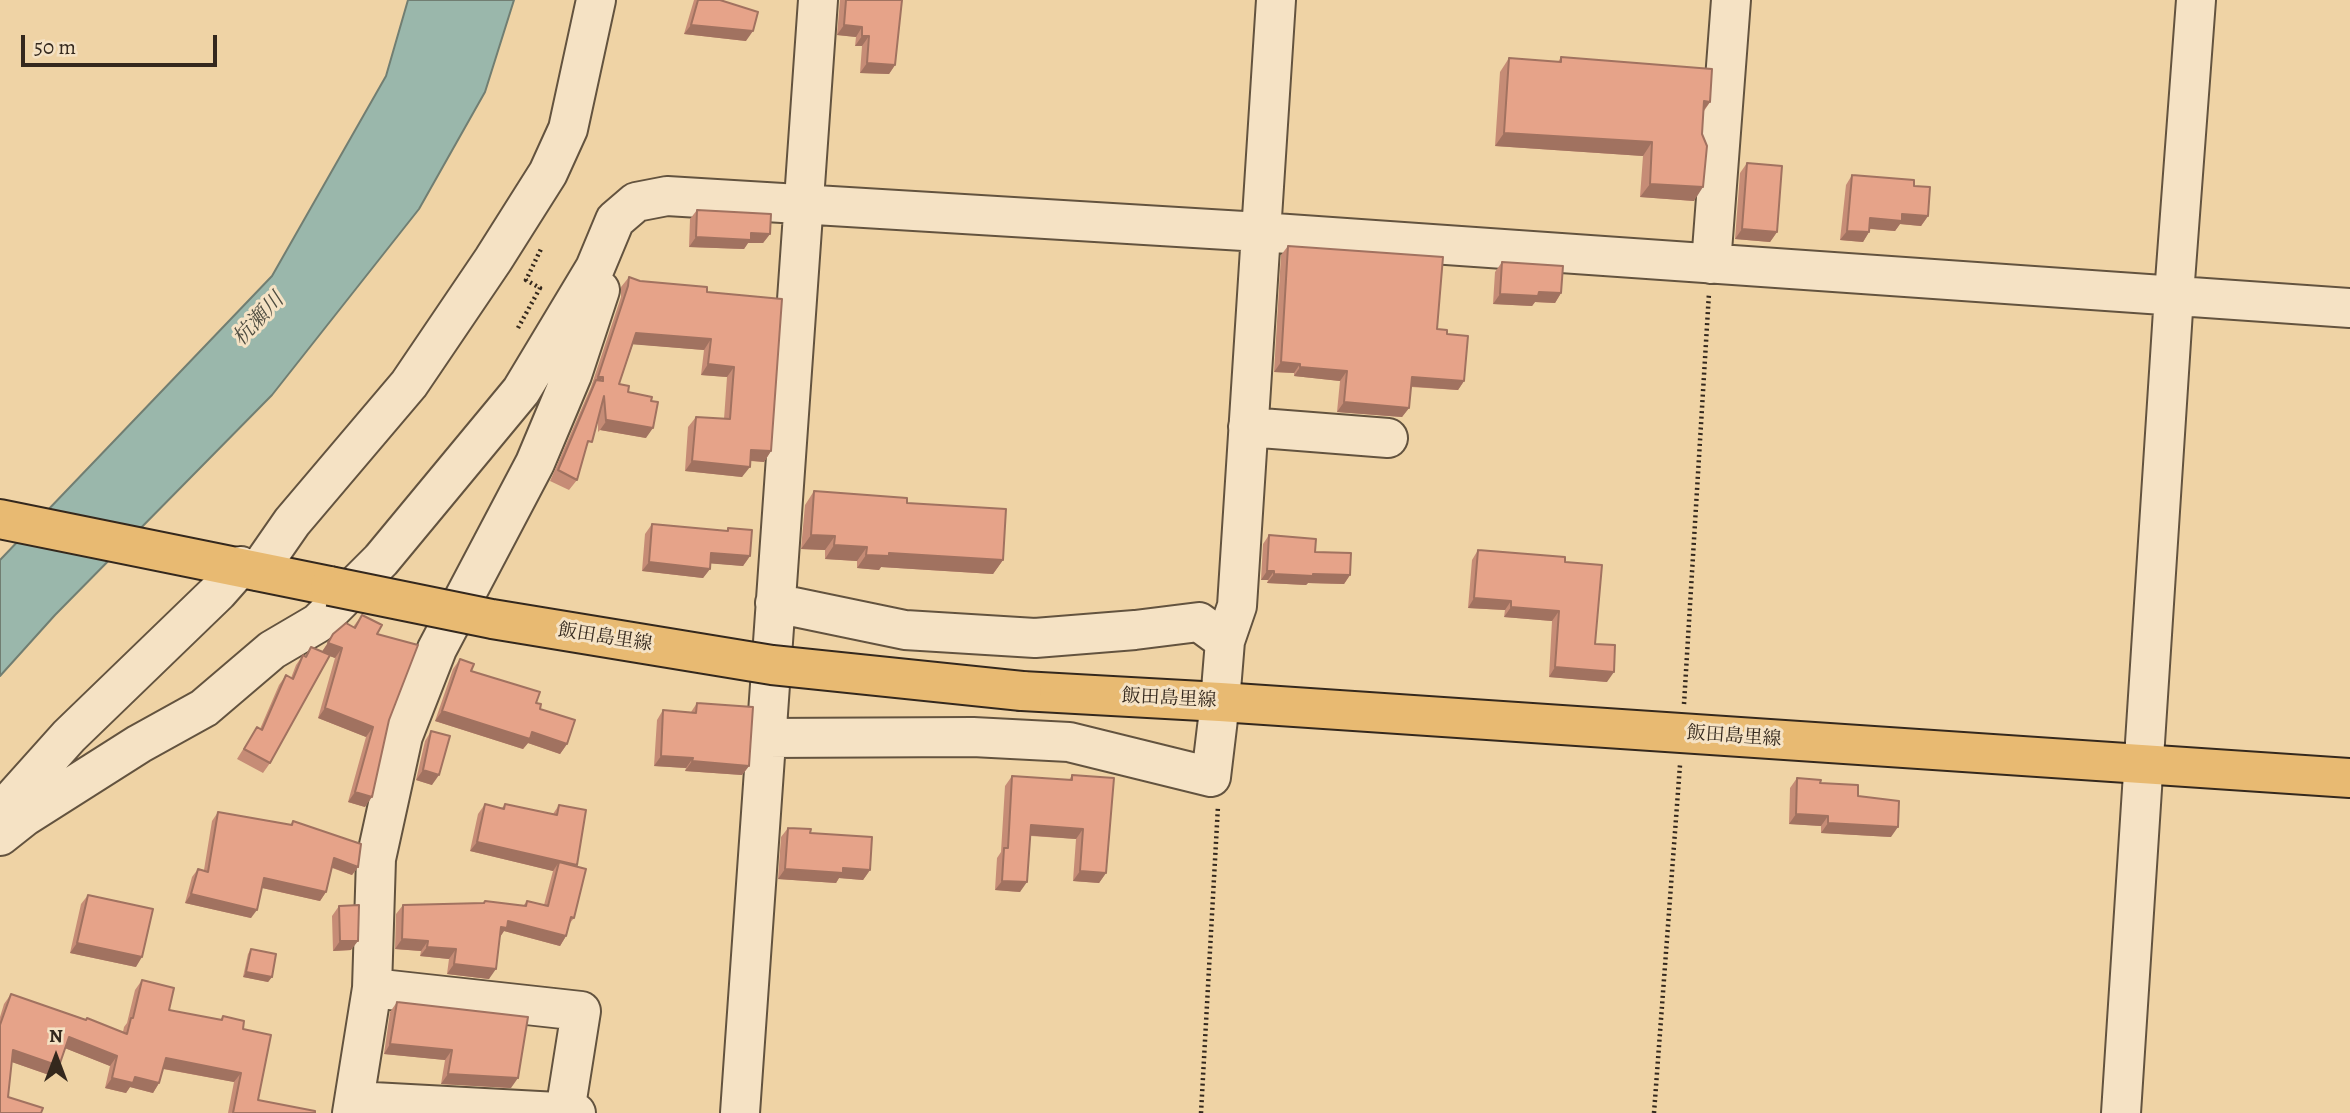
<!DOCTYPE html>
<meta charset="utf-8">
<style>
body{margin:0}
#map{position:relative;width:2350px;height:1113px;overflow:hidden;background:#efd3a5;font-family:Alegreya,serif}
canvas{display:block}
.north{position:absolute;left:21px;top:1022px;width:70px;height:70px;-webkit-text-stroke:5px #f5e2c4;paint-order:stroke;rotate:0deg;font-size:19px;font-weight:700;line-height:28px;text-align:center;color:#34281d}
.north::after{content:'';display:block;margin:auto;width:24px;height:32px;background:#34281d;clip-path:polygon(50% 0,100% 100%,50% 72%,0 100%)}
.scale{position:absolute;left:21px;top:35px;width:196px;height:32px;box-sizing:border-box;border:4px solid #34281d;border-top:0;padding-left:9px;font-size:21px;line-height:24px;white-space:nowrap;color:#34281d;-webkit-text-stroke:5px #f5e2c4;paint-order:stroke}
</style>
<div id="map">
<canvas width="2350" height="1113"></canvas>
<div class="north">N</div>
<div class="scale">50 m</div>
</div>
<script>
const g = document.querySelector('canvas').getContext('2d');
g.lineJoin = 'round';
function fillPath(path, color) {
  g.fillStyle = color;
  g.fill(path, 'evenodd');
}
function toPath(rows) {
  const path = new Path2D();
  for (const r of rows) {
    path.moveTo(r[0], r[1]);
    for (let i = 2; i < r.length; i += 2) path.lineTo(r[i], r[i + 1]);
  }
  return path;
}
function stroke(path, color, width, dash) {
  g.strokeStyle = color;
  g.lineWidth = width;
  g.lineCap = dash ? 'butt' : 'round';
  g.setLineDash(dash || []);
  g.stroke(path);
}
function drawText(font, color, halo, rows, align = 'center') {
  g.font = font + ' Alegreya,"Noto Serif JP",serif';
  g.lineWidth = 6;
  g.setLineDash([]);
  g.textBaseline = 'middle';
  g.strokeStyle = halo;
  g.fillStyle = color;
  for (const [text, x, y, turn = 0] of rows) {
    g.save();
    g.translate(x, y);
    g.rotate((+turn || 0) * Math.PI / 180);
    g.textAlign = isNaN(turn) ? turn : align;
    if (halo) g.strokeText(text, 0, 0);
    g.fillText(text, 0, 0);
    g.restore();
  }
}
const water = toPath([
 [408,0,514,0,485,92,419,209,272,395,55,615,0,676,0,560,272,276,386,76,408,0]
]);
const path = toPath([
 [518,328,540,288,526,280,541,249],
 [1684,704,1709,293],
 [1201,1113,1218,806],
 [1654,1113,1680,765]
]);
const minor = toPath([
 [1711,264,1731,0],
 [1248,427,1388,438],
 [258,571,292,522,409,384,493,260,548,173,568,129,596,0],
 [775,603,905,630,1035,638,1135,630,1199,622,1225,641],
 [766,738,973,737,1069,742,1211,777,1220,702,1225,641,1237,606,1276,0],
 [0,813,69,736,218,592,241,566],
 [0,836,24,817,139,744,204,708,272,650,318,623,381,560,521,391,595,268,615,220,636,202,667,196,1260,232,2350,308],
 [372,988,581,1011,565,1112],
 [354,1101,576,1113],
 [352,1113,372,988,376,859,403,736,437,649,535,463,572,375,600,290],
 [740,1113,818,0],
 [2121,1113,2174,295,2196,0]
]);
const major = toPath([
 [0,519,330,586],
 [1022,691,1220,702,2350,778]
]);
const majorBridge = toPath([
 [330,586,492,619,772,665,1022,691]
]);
const wall = toPath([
 [694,0,720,0,746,41,684,34],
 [840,0,902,0,895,65,889,74,860,73,862,46,855,46,856,37,837,35],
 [1561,57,1710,102,1704,111,1694,201,1640,197,1643,156,1495,146,1500,72,1509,58,1558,62],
 [1747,163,1777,232,1770,242,1735,239,1740,173],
 [1852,175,1914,186,1928,216,1921,226,1900,224,1895,231,1870,229,1869,232,1863,242,1840,240,1846,185],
 [697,210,770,234,763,243,748,243,744,249,689,247,690,219],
 [1288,246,1437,329,1464,381,1458,390,1411,387,1409,408,1402,417,1337,412,1340,381,1294,376,1294,373,1274,372,1281,255],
 [1502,262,1561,293,1555,303,1535,302,1532,306,1493,304,1495,272],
 [629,277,640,281,707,292,771,451,764,462,750,461,742,477,685,471,688,427,696,417,724,419,727,377,701,375,704,350,633,344,619,384,628,392,646,438,600,430,598,432,598,420,585,451,577,480,569,490,550,481,591,387,621,297,621,287],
 [814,491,907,503,1003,560,993,574,881,567,879,570,857,568,857,561,825,559,825,550,801,549,805,505],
 [652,524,727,531,728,528,750,556,743,566,710,563,710,569,703,578,642,571,645,534],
 [1269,535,1350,575,1344,584,1308,583,1306,585,1267,583,1268,580,1261,580,1263,544],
 [1478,550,1565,562,1595,644,1607,682,1549,677,1552,621,1504,617,1505,610,1468,608,1472,560],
 [362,615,377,634,389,720,365,807,348,802,366,737,318,718,335,658,330,656,270,763,263,773,237,759,257,727,260,729,279,685,286,675,291,678,296,665,303,655,305,656,311,647,322,652,333,634,353,627],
 [460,659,471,671,536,703,567,744,560,754,528,743,523,749,435,721,453,669],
 [697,703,749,766,742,775,685,771,686,768,654,766,657,720,663,710,691,712],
 [431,731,432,785,416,780,425,741],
 [1072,775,1106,873,1099,883,1073,881,1076,839,1031,836,1020,892,995,890,997,858,1001,852,1005,786,1012,776,1069,780],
 [1797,778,1820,783,1858,796,1891,837,1821,833,1821,826,1789,824,1790,788],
 [485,804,502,808,505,804,553,814,559,805,577,865,574,918,570,923,566,936,560,946,504,931,500,937,489,979,447,974,449,959,420,956,421,951,395,949,396,914,403,905,483,903,485,901,523,906,527,901,544,905,553,871,470,851,478,814],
 [218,812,290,825,293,821,358,867,352,875,332,868,326,892,320,901,262,888,251,918,185,903,192,877,198,869,204,870,212,821],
 [788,828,810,833,870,870,863,880,839,878,836,883,778,879,781,837],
 [88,895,136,967,70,953,81,904],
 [339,906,351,950,333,951,332,916],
 [251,949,272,977,268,982,243,977,248,954],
 [142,980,169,1010,220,1020,223,1016,243,1029,258,1100,315,1113,228,1113,234,1082,163,1069,159,1083,153,1093,130,1087,126,1093,105,1088,110,1066,65,1048,59,1066,52,1076,12,1062,0,1113,0,1017,4,1004,11,994,123,1032,124,1027,127,1023,135,990],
 [397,1002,511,1088,441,1084,445,1060,384,1054,390,1012]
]);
const shadedWall = toPath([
 [691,25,753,31,746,41,684,34],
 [844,25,862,27,856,37,837,35],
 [862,36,869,36,862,46,855,46],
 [867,63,895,65,889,74,860,73],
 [1704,101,1710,102,1700,115],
 [1504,133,1652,142,1643,156,1495,146],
 [1650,184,1703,187,1694,201,1640,197],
 [1902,214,1928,216,1921,226,1900,224,1895,231,1863,228,1870,218],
 [1742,229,1777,232,1770,242,1735,239],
 [1847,231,1869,232,1863,242,1840,240],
 [751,233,770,234,763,243,748,243,744,249,689,247,696,237],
 [1539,292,1561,293,1555,303,1535,302,1532,306,1493,304,1500,294],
 [636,333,711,339,704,350,629,344],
 [1281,362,1300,364,1294,373,1274,372],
 [708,364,734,367,727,377,701,375],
 [1300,367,1347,371,1340,381,1294,376],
 [598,377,603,377,596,388,596,380,591,387],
 [1412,377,1464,381,1458,390,1405,386],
 [1344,402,1409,408,1402,417,1337,412],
 [607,420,653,428,646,438,600,430],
 [751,450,771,451,764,462,744,460],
 [692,461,750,467,742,477,685,471],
 [811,535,835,536,825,550,801,549],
 [834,545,867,547,857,561,825,559],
 [711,553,750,556,743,566,705,563],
 [889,553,1003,560,993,574,881,567,879,570,857,568,866,555],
 [649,562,710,569,703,578,642,571],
 [1267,571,1274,571,1268,580,1261,580],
 [1274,574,1313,574,1350,575,1344,584,1308,583,1306,585,1267,583],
 [1474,598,1511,601,1505,610,1468,608],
 [1511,607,1559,611,1552,621,1504,617],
 [328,643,342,648,335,658,321,653],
 [1555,667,1614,672,1607,682,1549,677],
 [325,708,373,727,366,737,318,718],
 [442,711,532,732,567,744,560,754,528,743,523,749,435,721],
 [661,756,693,758,686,768,654,766],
 [692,761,749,766,742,775,685,771],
 [423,770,439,775,432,785,416,780],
 [355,792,372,797,365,807,348,802],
 [1796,814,1828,816,1821,826,1789,824],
 [1828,823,1898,827,1891,837,1821,833],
 [1031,825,1083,829,1076,839,1024,835],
 [477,842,577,865,570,875,559,862,553,871,470,851],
 [334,858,358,867,352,875,328,866],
 [843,868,870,870,863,880,839,878,836,883,778,879,785,869],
 [1080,871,1106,873,1099,883,1073,881],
 [264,878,326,892,320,901,258,887],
 [1002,881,1027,882,1020,892,995,890],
 [191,894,257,910,251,918,185,903],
 [508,921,566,936,560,946,504,931,500,937,494,937,501,927],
 [402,939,428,941,421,951,395,949],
 [340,941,358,941,351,950,333,951],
 [77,943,142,957,136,967,70,953],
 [427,947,456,949,449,959,420,956],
 [454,964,496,969,489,979,447,974],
 [246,972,272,977,268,982,243,977],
 [69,1037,117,1056,110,1066,62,1047],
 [390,1044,452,1050,445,1060,384,1054],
 [13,1050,59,1066,52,1076,6,1060],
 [166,1058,241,1073,234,1082,159,1068],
 [448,1074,518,1078,511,1088,441,1084],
 [135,1077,159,1083,153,1093,130,1087,126,1093,105,1088,112,1078]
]);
const building = toPath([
 [698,0,720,0,758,12,753,31,691,25,698,0],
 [846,0,902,0,895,65,867,63,869,36,862,36,862,27,844,25,846,0],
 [1561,57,1712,69,1710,102,1704,101,1702,134,1707,146,1703,187,1650,184,1652,142,1504,133,1509,58,1561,62,1561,57],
 [1747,163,1782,166,1777,232,1742,229,1747,163],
 [1852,175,1914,180,1914,186,1930,187,1928,216,1902,214,1902,221,1870,218,1869,232,1847,231,1852,175],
 [697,210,771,214,770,234,751,233,751,240,696,237,697,210],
 [1288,246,1443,257,1437,329,1447,330,1447,334,1468,336,1464,381,1412,377,1409,408,1344,402,1347,371,1300,367,1300,364,1281,362,1288,246],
 [1502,262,1563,266,1561,293,1539,292,1538,296,1500,294,1502,262],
 [629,277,640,281,707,287,707,292,782,299,771,451,751,450,750,467,692,461,696,417,730,419,734,367,708,364,711,339,636,333,619,384,629,386,628,392,652,397,651,401,658,402,653,428,607,420,606,421,604,396,592,442,588,441,577,480,558,470,596,380,603,381,603,377,598,377,628,286,629,277],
 [814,491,907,498,907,503,1006,509,1003,560,889,553,889,556,866,555,867,547,834,545,835,536,811,535,814,491],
 [652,524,728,531,728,528,752,530,750,556,711,553,710,569,649,562,652,524],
 [1269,535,1316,539,1315,552,1351,553,1350,575,1313,574,1313,576,1274,574,1274,571,1267,571,1269,535],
 [1478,550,1565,557,1565,562,1602,565,1595,644,1615,645,1614,672,1555,667,1559,611,1511,607,1511,601,1474,598,1478,550],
 [362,615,382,625,377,634,418,645,389,720,372,797,355,792,373,727,325,708,342,648,328,643,333,634,346,623,355,628,362,615],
 [311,647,330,655,270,763,244,749,257,727,262,730,286,675,293,679,303,655,306,657,311,647],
 [460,659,474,664,471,671,540,692,536,703,541,704,540,709,575,720,567,744,532,732,530,739,442,711,460,659],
 [697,703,753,707,749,766,692,761,693,758,661,756,663,710,696,713,697,703],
 [431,731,450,736,439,775,423,770,431,731],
 [1072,775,1114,778,1106,873,1080,871,1083,829,1031,825,1027,882,1002,881,1004,848,1008,848,1012,776,1072,780,1072,775],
 [1797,778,1821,780,1820,783,1858,785,1858,796,1899,801,1898,827,1828,823,1828,816,1796,814,1797,778],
 [485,804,504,809,505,804,557,815,559,805,586,810,577,865,477,842,485,804],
 [218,812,292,825,293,821,361,844,358,867,334,858,326,892,264,878,257,910,191,894,198,869,208,872,218,812],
 [788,828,811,829,810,833,872,837,870,870,843,868,843,873,785,869,788,828],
 [559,862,586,869,574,918,571,917,566,936,508,921,507,928,501,927,496,969,454,964,456,949,427,947,428,941,402,939,403,905,484,903,485,901,526,906,527,901,548,906,559,862],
 [88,895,153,909,142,957,77,943,88,895],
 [359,905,358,941,340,941,339,906,359,905],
 [251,949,276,954,272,977,246,972,251,949],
 [142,980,174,988,169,1010,222,1020,223,1016,244,1021,243,1029,271,1035,258,1100,315,1111,315,1113,233,1113,241,1073,166,1058,159,1083,135,1077,133,1083,112,1078,117,1056,69,1037,59,1066,13,1050,8,1097,43,1108,41,1113,0,1113,0,1025,11,994,86,1020,87,1018,127,1034,131,1018,133,1018,142,980],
 [397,1002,528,1017,518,1078,448,1074,452,1050,390,1044,397,1002]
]);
const streetNames = [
 ["飯田島里線",605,638,9],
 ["飯田島里線",1169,699,3],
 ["飯田島里線",1734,737,4]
];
const waterNames = [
 ["杭瀬川",259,320,-47]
];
fillPath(water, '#9ab7ab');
stroke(water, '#717e72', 2);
stroke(minor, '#63533f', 42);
stroke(major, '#34281d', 42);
stroke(path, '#34281d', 4.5, [2, 3.5]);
stroke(minor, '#f5e2c4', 38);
stroke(major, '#e8ba72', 38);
stroke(majorBridge, '#34281d', 42, []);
stroke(majorBridge, '#e8ba72', 38);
fillPath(wall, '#c68c76');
fillPath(shadedWall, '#a17260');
fillPath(building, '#e6a389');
stroke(building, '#a17260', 2);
drawText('19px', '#34281d', '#f5e2c4', streetNames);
drawText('italic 21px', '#4e4c40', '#f5e2c4', waterNames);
</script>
